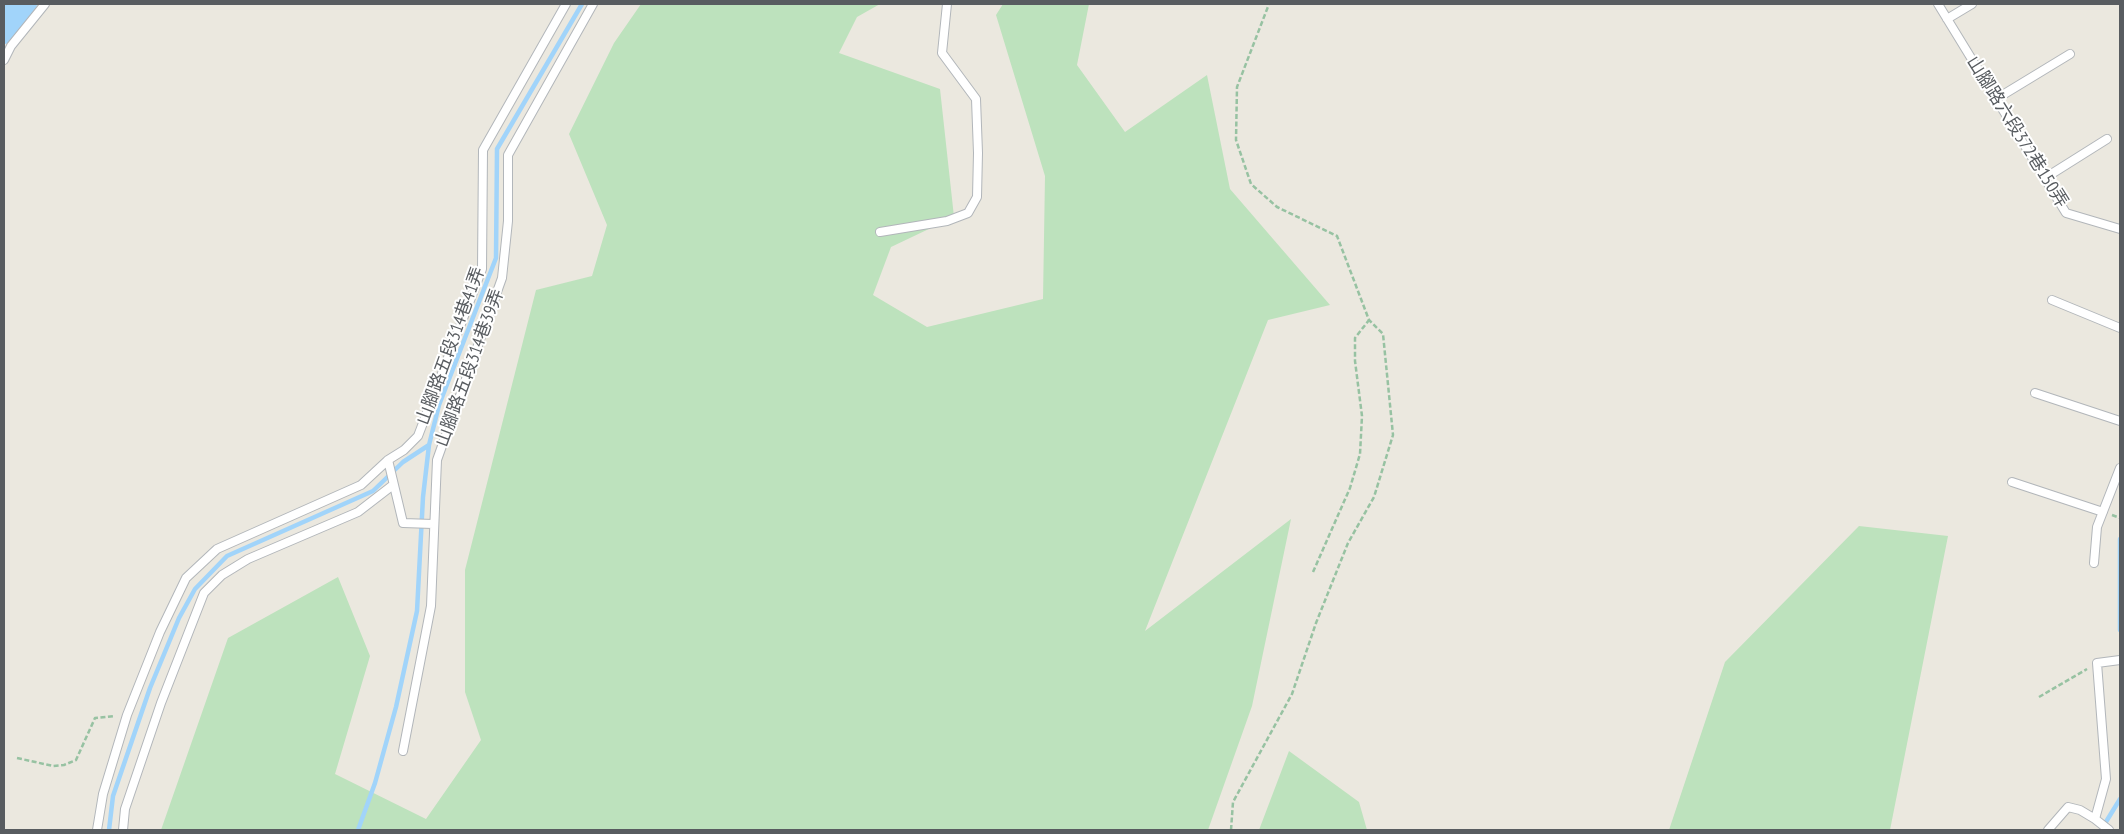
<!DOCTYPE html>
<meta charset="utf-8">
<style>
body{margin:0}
#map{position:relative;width:2124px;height:834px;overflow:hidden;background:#ebe8df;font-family:"PT Sans Narrow",sans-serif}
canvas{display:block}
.frame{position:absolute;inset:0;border:5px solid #585c60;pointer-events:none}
</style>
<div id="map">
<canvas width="2124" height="834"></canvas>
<div class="frame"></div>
</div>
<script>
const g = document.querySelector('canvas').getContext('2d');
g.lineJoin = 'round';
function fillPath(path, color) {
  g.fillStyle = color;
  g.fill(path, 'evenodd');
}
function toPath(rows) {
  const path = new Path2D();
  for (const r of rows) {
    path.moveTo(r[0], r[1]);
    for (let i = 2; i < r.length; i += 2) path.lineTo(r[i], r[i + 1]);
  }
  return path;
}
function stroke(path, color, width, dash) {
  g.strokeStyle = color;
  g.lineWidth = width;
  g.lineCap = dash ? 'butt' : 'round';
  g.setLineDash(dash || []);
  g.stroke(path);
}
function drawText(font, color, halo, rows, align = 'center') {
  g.font = font + ' "PT Sans Narrow","Noto Sans TC",sans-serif';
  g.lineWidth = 4;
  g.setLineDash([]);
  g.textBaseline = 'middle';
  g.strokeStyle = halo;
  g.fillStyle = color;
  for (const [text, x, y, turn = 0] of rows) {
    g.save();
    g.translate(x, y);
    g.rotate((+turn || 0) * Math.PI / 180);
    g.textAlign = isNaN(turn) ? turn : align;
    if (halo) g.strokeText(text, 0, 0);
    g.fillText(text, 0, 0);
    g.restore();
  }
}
const green = toPath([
 [641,4,880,4,857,17,839,53,940,89,954,217,891,247,873,295,927,327,1043,299,1045,176,996,15,1003,4,1089,4,1077,65,1125,132,1207,75,1230,189,1330,305,1268,320,1145,631,1291,519,1252,706,1208,830,161,830,228,638,338,577,370,656,335,774,426,819,481,740,465,692,465,570,536,290,592,276,607,225,569,134,614,43],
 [1859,526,1948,536,1890,830,1669,830,1725,662],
 [1289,751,1359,802,1367,830,1259,830]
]);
const stream = toPath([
 [2120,539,2120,630],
 [109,830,113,796,150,688,179,618,195,589,227,556,373,491,403,462,429,445,439,405,496,258,497,149,582,4],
 [358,830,375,783,396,707,417,611,423,497,429,445],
 [2101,830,2120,799]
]);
const river = toPath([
 [4,30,23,4]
]);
const path = toPath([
 [2112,515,2120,518],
 [1313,572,1350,488,1360,454,1362,416,1355,361,1355,338,1369,320],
 [2039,697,2087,669],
 [17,758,53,766,64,765,76,760,95,718,115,716],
 [1231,830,1233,802,1292,694,1316,623,1348,543,1374,497,1393,435,1383,334,1369,320,1337,236,1277,207,1251,184,1236,140,1237,87,1269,4]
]);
const service = toPath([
 [1938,4,2066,213,2120,229],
 [1947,19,1972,4],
 [4,60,11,46,45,4],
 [1996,99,2070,54],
 [2045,178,2107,139],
 [880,232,947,221,968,213,977,197,978,153,976,99,942,53,947,4],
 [2052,300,2120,328],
 [2035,393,2120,421],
 [388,460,403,523,433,524],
 [2012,482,2103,512],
 [2094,563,2097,527,2120,468],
 [403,751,431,606,437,460,502,278,508,221,508,155,593,4],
 [2095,819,2106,779,2097,663,2120,660],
 [97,830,103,794,127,715,160,632,186,578,217,549,361,485,388,460,404,450,418,436,482,269,483,150,566,4],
 [123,830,125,809,161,703,204,593,222,575,248,559,358,512,393,485],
 [2048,830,2068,807,2080,810,2095,819,2109,830]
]);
const streetNames = [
 ["山腳路六段372巷150弄",2017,132,58],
 ["山腳路五段314巷41弄",451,346,-70],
 ["山腳路五段314巷39弄",470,368,-70]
];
fillPath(green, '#bde2bd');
stroke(stream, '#a1d4fa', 4.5);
stroke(river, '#a1d4fa', 28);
stroke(service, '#b2b6ba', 10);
stroke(path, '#97c2a2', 2.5, [5, 2.5]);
stroke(service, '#fff', 8);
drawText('18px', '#585c60', '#fff', streetNames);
</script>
